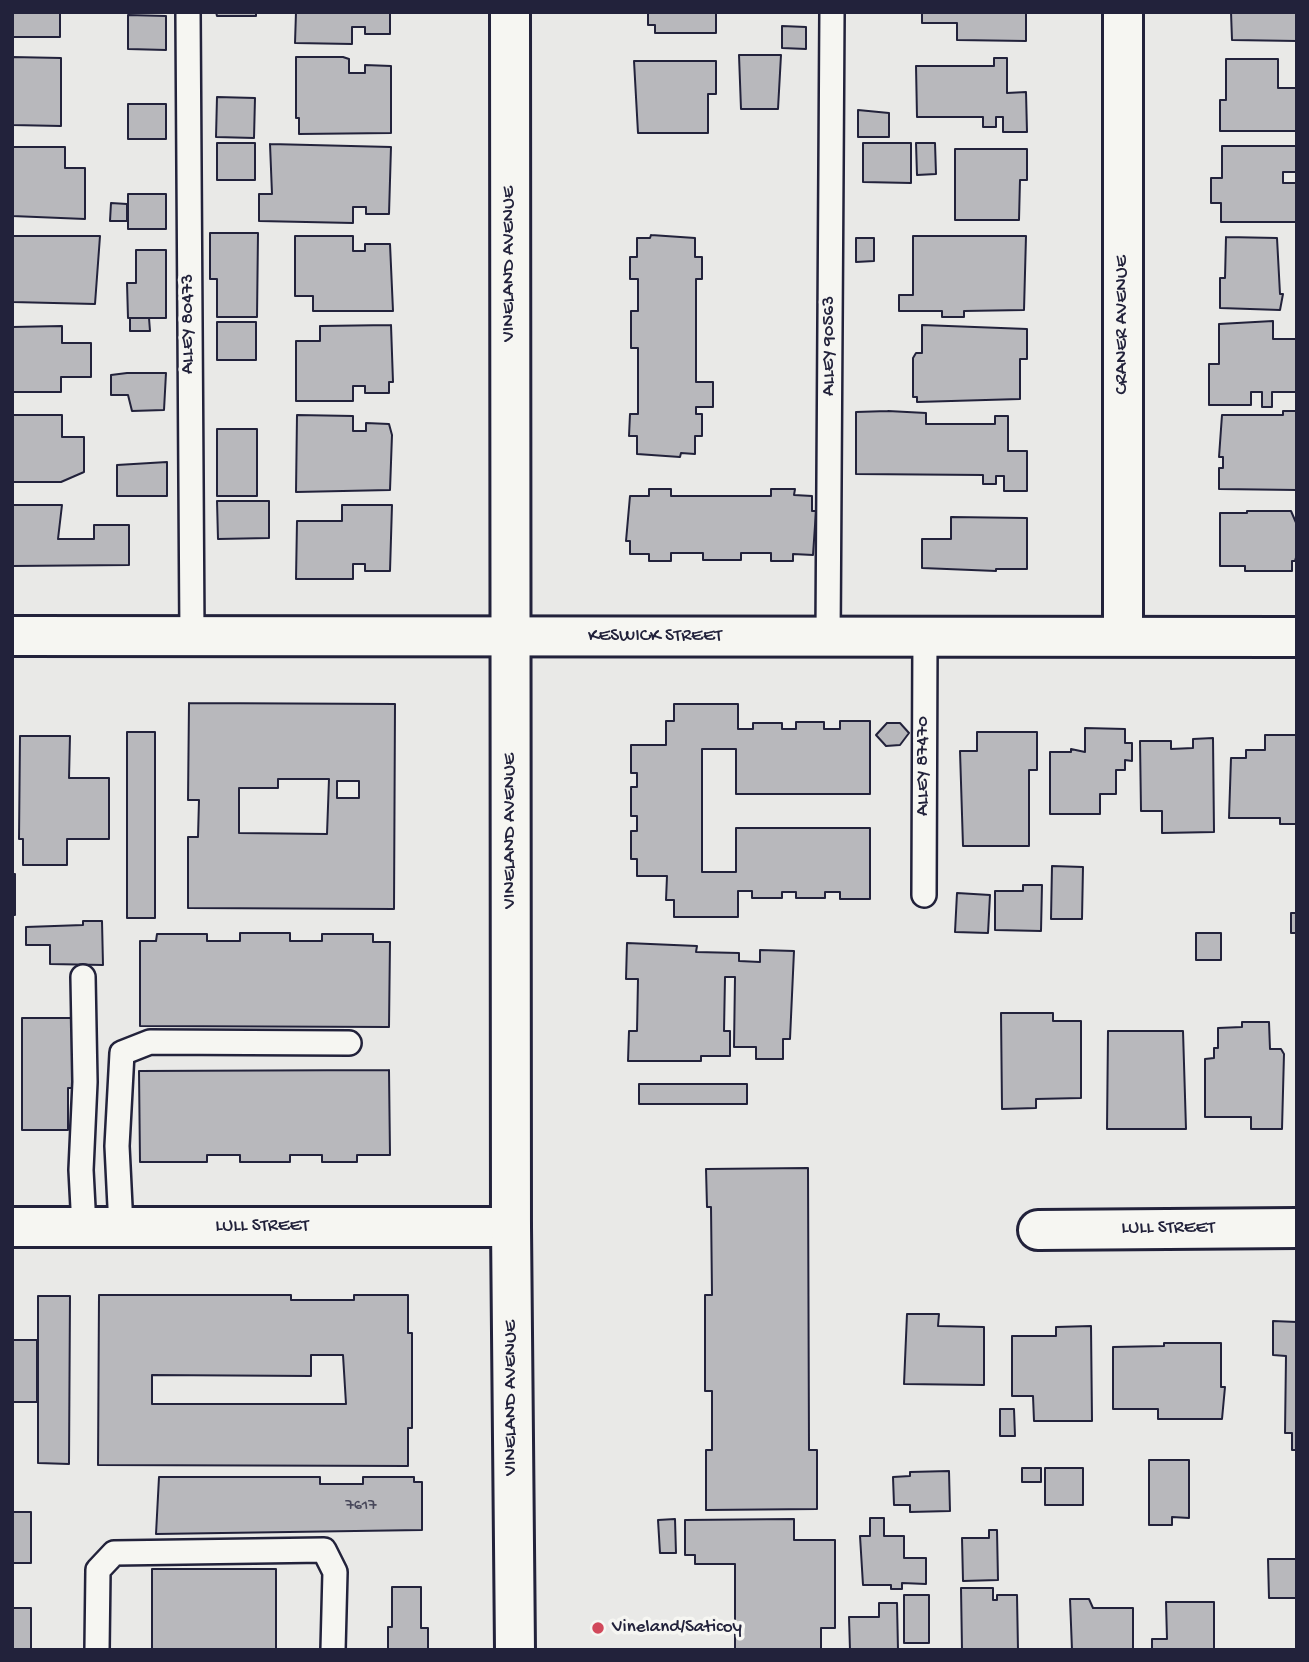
<!DOCTYPE html>
<style>
body{margin:0}
#map{position:relative;width:1309px;height:1662px;overflow:hidden;background:#e9e9e7;font-family:"Gochi Hand",sans-serif}
canvas{display:block}
.frame{position:absolute;inset:0;border:14px solid #22223b;pointer-events:none}
</style>
<div id="map">
<canvas width="1309" height="1662"></canvas>
<div class="frame"></div>
</div>
<script>
const g = document.querySelector('canvas').getContext('2d');
g.lineJoin = 'round';
function fillPath(path, color) {
  g.fillStyle = color;
  g.fill(path, 'evenodd');
}
function toPath(rows) {
  const path = new Path2D();
  for (const r of rows) {
    path.moveTo(r[0], r[1]);
    for (let i = 2; i < r.length; i += 2) path.lineTo(r[i], r[i + 1]);
  }
  return path;
}
function stroke(path, color, width, dash) {
  g.strokeStyle = color;
  g.lineWidth = width;
  g.lineCap = dash ? 'butt' : 'round';
  g.setLineDash(dash || []);
  g.stroke(path);
}
function drawText(font, color, halo, rows, align = 'center') {
  g.font = font + ' "Gochi Hand",sans-serif';
  g.lineWidth = 7;
  g.setLineDash([]);
  g.textBaseline = 'middle';
  g.strokeStyle = halo;
  g.fillStyle = color;
  for (const [text, x, y, turn = 0] of rows) {
    g.save();
    g.translate(x, y);
    g.rotate((+turn || 0) * Math.PI / 180);
    g.textAlign = isNaN(turn) ? turn : align;
    if (halo) g.strokeText(text, 0, 0);
    g.fillText(text, 0, 0);
    g.restore();
  }
}
const building = toPath([
 [12,12,60,12,60,37,12,37,12,12],
 [216,12,256,12,256,16,217,16,216,12],
 [296,12,390,12,390,34,365,34,365,27,352,27,352,44,295,43,296,12],
 [648,12,716,12,716,33,655,33,655,25,648,25,648,12],
 [922,12,1026,12,1026,41,957,40,957,23,922,23,922,12],
 [1231,12,1297,12,1297,41,1232,40,1231,12],
 [128,15,166,16,166,50,128,49,128,15],
 [782,26,806,27,806,49,782,48,782,26],
 [739,55,781,55,778,109,741,109,739,55],
 [12,57,61,58,61,126,12,125,12,57],
 [296,57,343,57,349,59,349,73,365,73,365,65,391,66,391,133,299,134,299,118,296,118,296,57],
 [994,58,1007,58,1007,93,1026,92,1027,132,1003,132,1003,117,996,117,996,127,983,127,983,117,917,117,916,66,994,66,994,58],
 [1226,59,1278,59,1278,88,1297,88,1297,131,1220,131,1220,100,1226,100,1226,59],
 [634,61,716,61,716,94,708,94,708,133,638,133,634,61],
 [217,97,255,98,254,138,216,137,217,97],
 [128,104,166,104,166,139,128,139,128,104],
 [858,110,889,113,889,137,858,137,858,110],
 [217,143,255,143,255,180,217,180,217,143],
 [863,143,911,143,911,183,863,182,863,143],
 [916,143,935,143,936,174,917,175,916,143],
 [270,144,391,147,389,214,366,214,366,207,353,207,353,223,259,221,259,194,272,194,270,144],
 [1222,146,1297,146,1297,172,1283,172,1283,183,1297,183,1297,222,1221,222,1221,203,1211,203,1211,178,1222,178,1222,146],
 [12,147,65,147,65,168,85,168,85,219,12,216,12,147],
 [955,149,1027,149,1027,180,1020,180,1019,220,955,220,955,149],
 [128,194,166,194,166,229,128,229,128,194],
 [111,203,127,204,127,221,110,221,111,203],
 [210,233,258,233,257,317,217,317,217,279,210,279,210,233],
 [651,235,695,238,695,257,702,257,702,279,696,279,696,382,713,382,713,407,696,407,696,414,702,414,702,436,695,436,695,454,681,453,680,457,637,454,637,436,629,436,630,414,638,414,638,348,631,348,631,311,638,311,638,279,630,279,630,257,637,257,637,238,650,238,651,235],
 [12,236,100,236,95,304,12,302,12,236],
 [295,236,353,236,353,251,365,251,365,244,390,244,393,311,313,311,313,296,295,296,295,236],
 [913,236,1026,236,1024,310,964,311,964,317,942,317,942,311,899,311,899,295,913,295,913,236],
 [1226,237,1277,238,1280,294,1283,294,1280,310,1220,308,1220,278,1225,278,1226,237],
 [856,238,874,238,874,261,856,262,856,238],
 [136,250,166,250,166,318,128,318,127,283,136,283,136,250],
 [130,318,149,318,150,331,130,331,130,318],
 [1273,321,1273,339,1297,339,1297,392,1272,392,1272,407,1262,407,1262,392,1251,392,1251,405,1209,405,1209,364,1219,364,1219,324,1273,321],
 [217,322,256,322,256,360,217,360,217,322],
 [391,325,393,382,389,382,389,393,365,393,365,386,353,386,353,401,296,401,296,341,320,341,320,326,391,325],
 [922,325,1027,329,1027,359,1020,359,1020,399,917,402,917,397,913,397,913,358,916,353,922,353,922,325],
 [62,326,62,343,91,343,91,377,61,377,61,392,12,392,12,327,62,326],
 [127,373,166,373,164,410,132,411,128,395,111,395,111,375,127,373],
 [888,411,926,413,926,424,995,424,995,416,1008,416,1008,451,1027,451,1027,491,1004,491,1004,476,996,476,996,484,983,484,983,475,856,474,856,412,888,411],
 [1283,411,1297,411,1297,490,1219,489,1219,468,1223,468,1223,457,1219,457,1222,415,1283,415,1283,411],
 [12,415,62,415,62,437,84,437,84,472,61,482,12,482,12,415],
 [297,415,353,416,353,431,366,431,366,423,389,424,392,435,390,490,296,492,297,415],
 [217,429,257,429,257,496,217,496,217,429],
 [167,462,167,496,117,496,117,465,167,462],
 [649,489,671,489,671,496,771,496,771,489,795,489,794,495,812,496,812,511,816,511,813,555,793,554,793,561,771,561,771,553,741,553,741,560,703,560,703,553,671,553,671,561,649,561,649,554,630,554,630,541,626,541,630,496,649,496,649,489],
 [217,501,269,501,269,538,218,539,217,501],
 [12,505,62,505,58,539,94,539,94,525,129,525,129,565,12,566,12,505],
 [342,505,392,505,390,571,365,571,365,564,353,564,353,579,296,579,297,521,342,521,342,505],
 [1247,511,1291,511,1297,525,1297,554,1295,561,1292,561,1292,571,1245,571,1245,566,1220,566,1220,513,1247,513,1247,511],
 [951,517,1027,518,1027,569,996,569,996,571,922,568,922,539,951,539,951,517],
 [189,703,395,704,394,909,188,908,188,837,198,837,199,800,188,800,189,703],
 [278,779,329,779,327,834,239,833,239,788,278,788,278,779],
 [337,781,359,781,359,798,337,798,337,781],
 [674,704,738,704,738,729,753,729,753,723,782,723,782,729,796,729,796,722,824,722,824,729,840,729,840,721,870,721,870,794,736,794,736,749,702,749,702,872,736,872,736,828,870,828,870,899,840,899,840,892,825,892,825,898,796,898,796,892,782,892,782,898,752,898,752,891,738,891,738,917,674,917,674,900,666,900,667,876,637,876,637,859,631,859,631,831,637,831,637,816,631,816,631,787,637,787,637,773,631,773,631,745,666,745,666,721,674,721,674,704],
 [887,723,900,723,909,733,900,745,886,746,876,735,887,723],
 [1085,728,1125,729,1125,743,1132,743,1132,761,1125,760,1125,770,1116,770,1116,794,1100,794,1100,814,1050,814,1050,752,1071,752,1071,749,1085,752,1085,728],
 [127,732,155,732,155,918,127,918,127,732],
 [977,732,1037,732,1037,770,1029,770,1029,846,963,846,960,751,977,751,977,732],
 [1265,735,1297,735,1297,824,1280,824,1280,818,1229,818,1231,758,1246,758,1246,750,1265,750,1265,735],
 [20,736,70,736,69,778,109,778,109,839,67,839,67,865,23,865,23,839,19,839,20,736],
 [1213,738,1214,832,1162,833,1162,811,1141,811,1140,741,1171,741,1171,749,1193,748,1193,739,1213,738],
 [1052,866,1083,867,1082,919,1051,919,1052,866],
 [12,874,15,874,15,915,12,915,12,874],
 [1023,885,1042,885,1041,931,995,930,995,891,1023,891,1023,885],
 [957,893,990,895,988,933,955,932,957,893],
 [1291,913,1297,913,1297,933,1291,933,1291,913],
 [83,921,102,921,103,965,50,964,50,945,26,945,26,927,83,925,83,921],
 [240,933,290,933,290,941,322,941,322,934,373,934,373,942,390,942,389,1027,140,1026,140,941,156,941,157,934,207,934,207,941,240,941,240,933],
 [1196,933,1221,933,1221,960,1196,960,1196,933],
 [627,943,697,946,696,952,739,953,739,961,760,962,760,950,794,951,790,1039,783,1039,783,1059,756,1059,756,1047,734,1047,735,977,725,977,724,1031,730,1031,730,1056,701,1056,701,1061,628,1061,629,1031,637,1031,638,979,626,979,627,943],
 [1001,1013,1053,1013,1053,1021,1081,1021,1081,1098,1036,1099,1036,1108,1002,1109,1001,1013],
 [22,1018,77,1018,77,1088,68,1088,68,1130,22,1130,22,1018],
 [1242,1022,1269,1022,1270,1049,1281,1049,1284,1054,1282,1129,1251,1129,1251,1117,1205,1117,1205,1059,1214,1058,1214,1048,1218,1048,1218,1028,1242,1027,1242,1022],
 [1108,1031,1183,1031,1186,1129,1107,1129,1108,1031],
 [389,1070,390,1155,357,1155,357,1162,322,1162,322,1155,290,1155,290,1162,240,1162,240,1155,207,1155,207,1162,140,1162,139,1071,389,1070],
 [639,1084,747,1084,747,1104,639,1104,639,1084],
 [808,1168,809,1450,817,1450,817,1509,706,1510,706,1450,712,1450,712,1391,705,1391,705,1295,712,1295,711,1207,707,1207,706,1169,808,1168],
 [99,1295,291,1295,291,1300,354,1300,354,1295,408,1295,408,1333,412,1333,412,1428,408,1428,408,1466,98,1465,99,1295],
 [311,1355,343,1355,346,1404,152,1404,152,1375,311,1376,311,1355],
 [38,1296,70,1296,69,1464,38,1463,38,1296],
 [907,1314,939,1314,938,1326,984,1327,984,1385,904,1384,907,1314],
 [1273,1321,1297,1322,1297,1450,1292,1450,1292,1433,1285,1433,1286,1356,1273,1355,1273,1321],
 [1091,1326,1092,1421,1034,1421,1033,1396,1012,1396,1012,1336,1056,1336,1056,1327,1091,1326],
 [12,1327,12,1340,37,1340,37,1402,13,1402,13,1421,12,1421,12,1327],
 [1164,1343,1221,1343,1221,1387,1225,1387,1222,1419,1158,1419,1158,1409,1113,1409,1113,1347,1164,1346,1164,1343],
 [1000,1409,1014,1409,1015,1436,1000,1436,1000,1409],
 [1149,1460,1189,1460,1189,1518,1172,1517,1172,1525,1149,1525,1149,1460],
 [1022,1468,1041,1468,1041,1482,1022,1482,1022,1468],
 [1045,1468,1083,1468,1083,1505,1045,1505,1045,1468],
 [949,1471,950,1511,910,1512,910,1505,894,1505,893,1477,910,1476,910,1472,949,1471],
 [159,1477,320,1477,320,1484,363,1484,363,1477,414,1477,414,1482,422,1482,422,1530,156,1534,159,1477],
 [12,1512,31,1512,31,1563,12,1563,12,1512],
 [870,1518,884,1518,884,1536,904,1536,904,1558,926,1558,926,1584,902,1583,902,1589,891,1589,891,1585,863,1585,860,1536,870,1536,870,1518],
 [675,1519,676,1553,660,1553,658,1520,675,1519],
 [794,1519,794,1540,835,1540,835,1628,821,1628,821,1650,735,1650,735,1564,695,1564,695,1555,685,1555,685,1520,794,1519],
 [989,1530,997,1530,998,1580,963,1581,962,1538,989,1538,989,1530],
 [1268,1559,1297,1559,1297,1598,1269,1598,1268,1559],
 [152,1569,276,1569,276,1650,152,1650,152,1569],
 [392,1587,421,1587,421,1628,428,1628,428,1650,388,1650,388,1627,392,1627,392,1587],
 [961,1588,993,1588,993,1600,997,1600,997,1595,1017,1595,1018,1650,962,1650,961,1588],
 [904,1595,929,1595,929,1643,904,1643,904,1595],
 [1070,1599,1089,1599,1093,1608,1133,1608,1133,1650,1072,1650,1070,1599],
 [1166,1602,1214,1602,1214,1650,1152,1650,1152,1639,1167,1639,1166,1602],
 [879,1603,897,1603,898,1650,850,1650,849,1617,879,1617,879,1603],
 [12,1608,31,1608,31,1650,12,1650,12,1608]
]);
const lane = toPath([
 [188,12,192,636],
 [828,637,832,12],
 [924,895,925,637],
 [83,977,85,1082,81,1170,84,1227],
 [121,1227,117,1146,122,1053,150,1042,349,1043],
 [97,1650,98,1570,114,1553,324,1550,335,1572,333,1650]
]);
const street = toPath([
 [1123,12,1123,637],
 [12,636,1297,637],
 [12,1227,511,1227],
 [1038,1230,1297,1228]
]);
const secondary = toPath([
 [510,12,511,1227,515,1650]
]);
const markers = [
 [598,1628,7,"#d1495b"]
];
const numberNames = [
 ["7617",361,1507]
];
const streetNames = [
 ["VINELAND AVENUE",510,264,-90],
 ["ALLEY 80473",189,324,-90],
 ["CRANER AVENUE",1123,325,-90],
 ["ALLEY 90563",830,346,-90],
 ["KESWICK STREET",655,637],
 ["ALLEY 87470",924,766,-90],
 ["VINELAND AVENUE",511,831,-90],
 ["LULL STREET",262,1227],
 ["LULL STREET",1168,1229],
 ["VINELAND AVENUE",512,1398,-90]
];
const poiNames = [
 ["Vineland/Saticoy",612,1628]
];
fillPath(building, '#b8b8bc');
stroke(building, '#22223b', 2);
stroke(lane, '#22223b', 28);
stroke(street, '#22223b', 44);
stroke(secondary, '#22223b', 44);
stroke(lane, '#f6f6f2', 23);
stroke(street, '#f6f6f2', 38);
stroke(secondary, '#f6f6f2', 38);
for (const [x, y, r, color] of markers) {
  const dot = new Path2D();
  dot.arc(x, y, r, 0, 2 * Math.PI);
  g.fillStyle = color;
  g.fill(dot);
  stroke(dot, '#f6f6f2', 2.5);
}
drawText('16px', '#48485b', null, numberNames);
drawText('19px', '#22223b', '#f6f6f2', streetNames);
drawText('19px', '#22223b', '#f6f6f2', poiNames, 'left');
</script>
